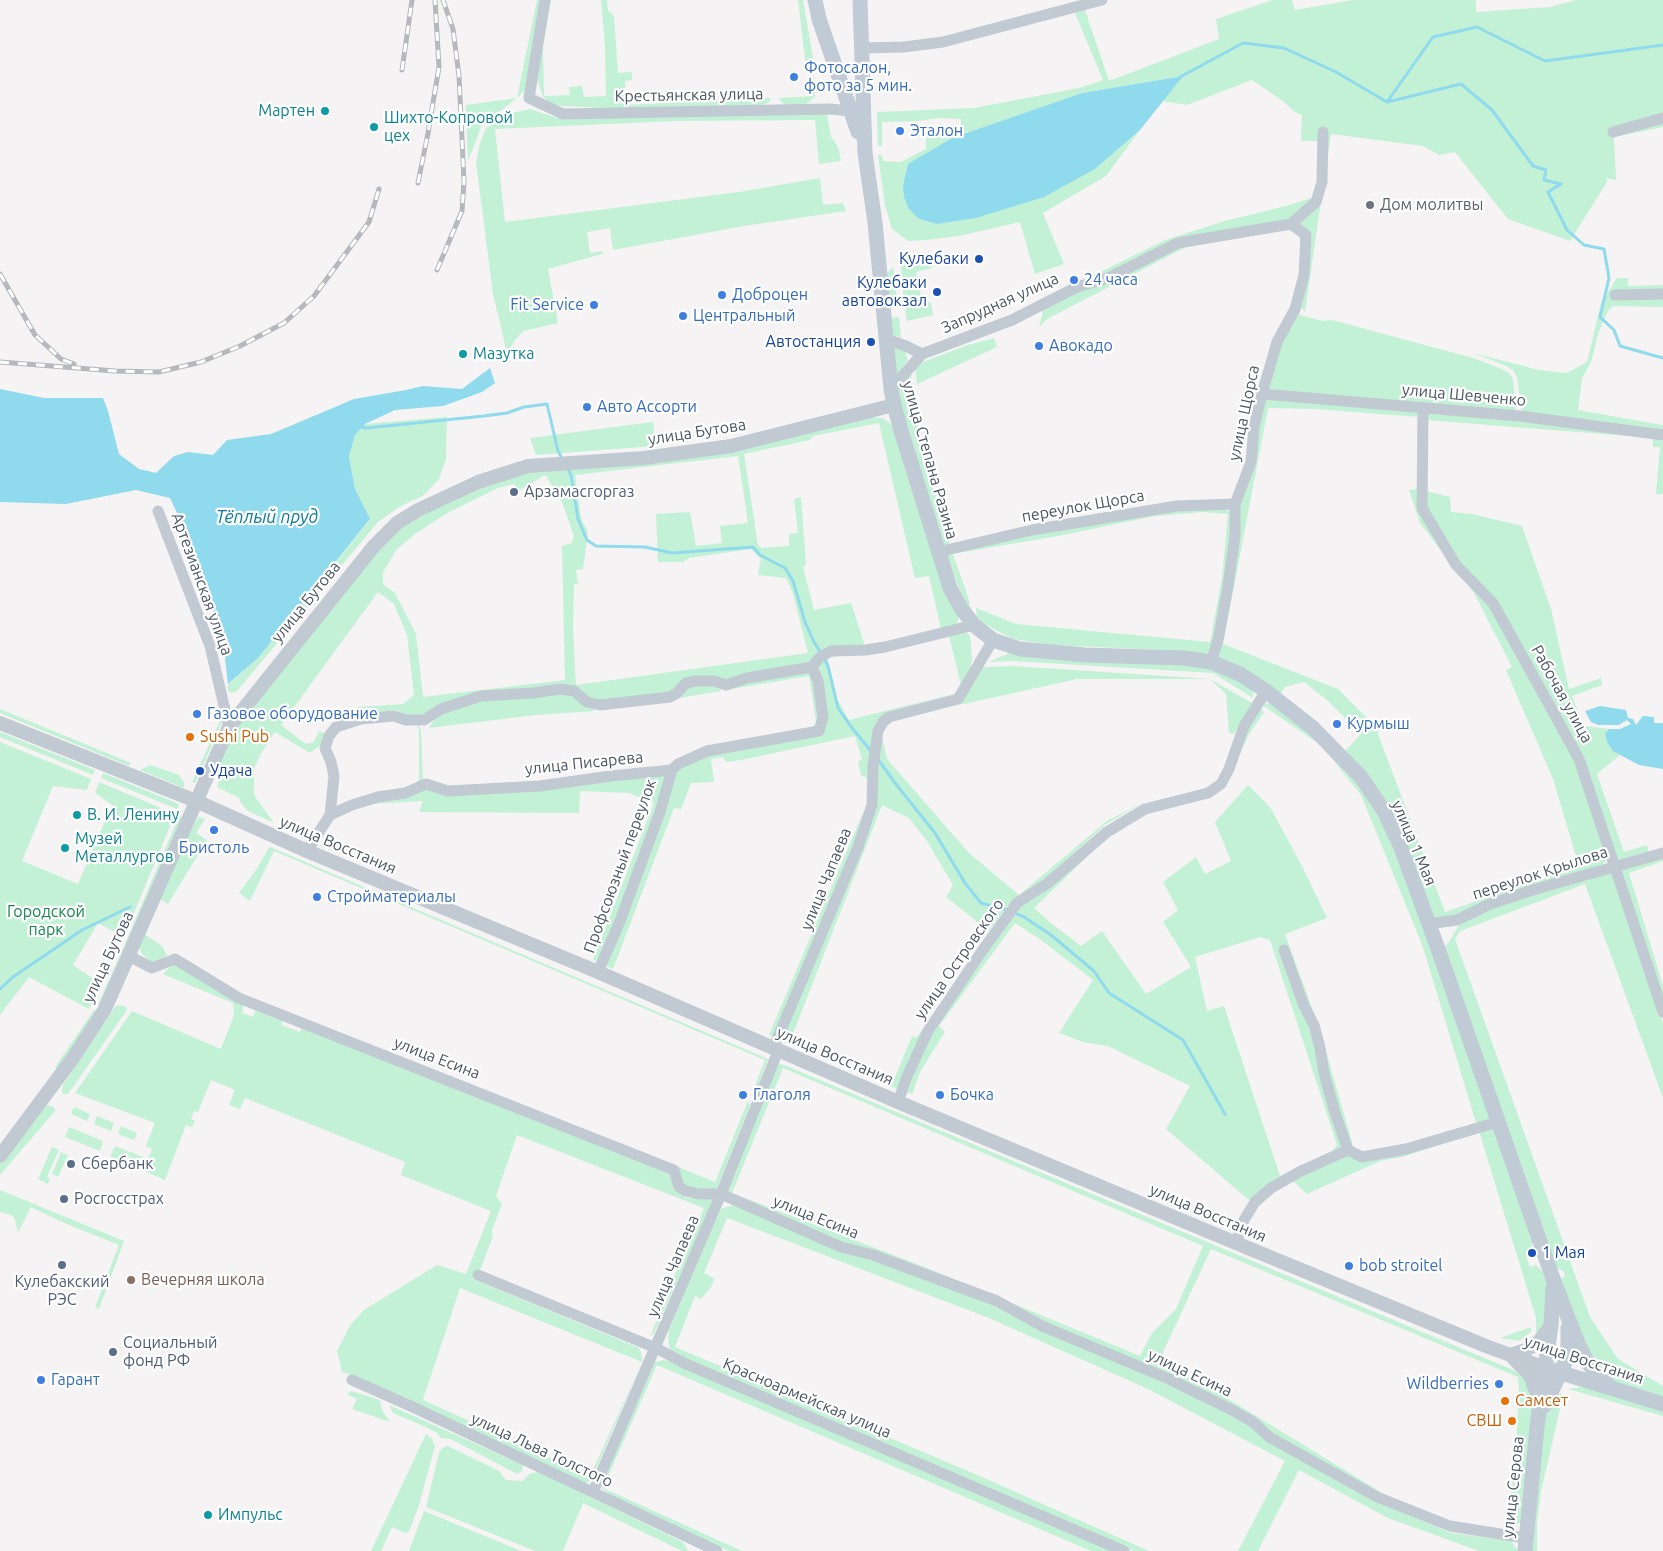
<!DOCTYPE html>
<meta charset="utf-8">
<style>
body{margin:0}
canvas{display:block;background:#f5f3f3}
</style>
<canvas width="1663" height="1551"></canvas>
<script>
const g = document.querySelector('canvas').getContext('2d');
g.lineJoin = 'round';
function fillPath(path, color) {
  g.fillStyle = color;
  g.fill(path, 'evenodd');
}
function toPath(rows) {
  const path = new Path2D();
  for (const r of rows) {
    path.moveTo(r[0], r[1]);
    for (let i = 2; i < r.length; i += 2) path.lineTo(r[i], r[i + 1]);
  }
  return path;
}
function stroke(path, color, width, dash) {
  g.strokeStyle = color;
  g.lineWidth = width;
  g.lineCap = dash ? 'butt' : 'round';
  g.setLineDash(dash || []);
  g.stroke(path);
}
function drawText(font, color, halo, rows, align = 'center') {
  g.font = font + ' Ubuntu,sans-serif';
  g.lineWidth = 4.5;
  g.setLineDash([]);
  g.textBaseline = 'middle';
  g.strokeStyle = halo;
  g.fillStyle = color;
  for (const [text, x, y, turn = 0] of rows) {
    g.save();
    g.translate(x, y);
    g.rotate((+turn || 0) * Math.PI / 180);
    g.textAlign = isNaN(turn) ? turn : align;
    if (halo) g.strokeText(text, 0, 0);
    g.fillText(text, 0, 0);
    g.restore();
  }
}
const green = toPath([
 [537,0,542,0,525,90,517,98,482,125,468,161,466,105,517,98],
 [549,0,551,0,543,47,544,96,570,95,569,87,582,86,584,97,606,96,605,46,601,0,607,0,608,10,614,16,618,73,632,72,632,80,625,81,625,105,772,98,768,103,759,106,629,109,562,106,552,104,543,97,538,82,539,58],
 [798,0,803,0,814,63,817,70,813,72,815,97,806,104,784,105,779,98,813,96,810,67,806,67],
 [1273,0,1292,0,1295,10,1353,0,1476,0,1476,12,1550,7,1576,0,1663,0,1663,127,1614,137,1616,180,1606,178,1607,182,1570,241,1508,219,1455,152,1439,155,1423,146,1331,134,1324,179,1318,184,1317,141,1301,141,1302,115,1295,112,1284,102,1252,80,1187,105,1163,101,1182,76,1082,93,952,138,919,219,937,224,976,218,1095,169,1140,130,1106,176,1043,213,1064,264,1035,274,1020,222,959,236,926,240,908,241,892,229,885,205,878,155,882,155,883,161,901,162,926,149,926,129,961,129,961,119,938,118,918,121,882,122,882,146,878,146,877,112,974,108,1079,88,1103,80,1075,13,1085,10,1109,81,1219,39,1216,19],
 [530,109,557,118,816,113,827,114,831,137,838,147,841,161,819,164,815,120,675,121,495,129,505,222,739,192,820,178,823,205,843,203,846,211,744,226,613,250,610,228,587,232,590,253,603,251,602,254,548,269,558,323,523,331,515,340,507,353,493,294,476,162,480,143,486,128,512,113],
 [1322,194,1305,312,1300,306,1300,221],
 [1314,197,1288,220,1176,240,1107,274,1074,285,1165,240,1225,221,1290,205],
 [1178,247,1186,247,1047,319,1039,327,1044,308],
 [930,255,932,268,916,272,921,295,904,299,900,262],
 [893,267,897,301,888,303,886,274],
 [1617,278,1628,278,1628,286,1663,285,1663,307,1613,306,1608,311,1599,331,1591,362,1582,378,1578,410,1662,425,1663,425,1663,432,1522,413,1517,377,1513,370,1504,365,1473,353,1539,370,1567,373,1587,362,1601,303],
 [931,302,933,315,907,321,905,308],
 [1296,313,1303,316,1323,321,1332,320,1473,358,1502,369,1510,374,1513,379,1516,413,1266,391,1280,343],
 [899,317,901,338,891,334,890,318],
 [994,338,997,347,917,384,915,368,923,362,968,345],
 [892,347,905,351,908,360,895,378],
 [911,372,920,444,950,545,944,546,899,407,897,391],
 [1264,397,1520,419,1653,439,1663,441,1663,494,1656,494,1660,447,1653,447,1653,438,1426,420,1426,491,1450,497,1451,512,1472,514,1522,526,1551,609,1569,689,1601,678,1602,685,1572,696,1584,726,1609,729,1605,734,1607,742,1613,751,1620,755,1597,774,1624,852,1647,845,1649,852,1622,860,1618,859,1614,855,1582,758,1495,601,1458,564,1423,505,1420,507,1455,566,1490,606,1576,761,1607,858,1605,862,1599,866,1534,885,1490,900,1456,915,1432,918,1405,844,1386,807,1363,774,1344,752,1361,734,1327,700,1304,682,1285,687,1280,694,1241,670,1218,660,1218,652,1230,588,1238,536,1238,505,1254,464,1257,427],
 [1268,408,1315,409,1419,417,1418,489,1409,490,1420,523,1474,593,1512,667,1506,670,1553,779,1579,866,1445,912,1375,726,1338,689,1223,644],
 [447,417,446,459,439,479,424,495,399,507,378,522,237,691,232,693,228,691,228,685,258,658,370,520,355,489,349,457,355,435,365,424],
 [870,417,882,418,890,423,896,431,960,612,957,624,941,629,929,576,915,578,879,423,813,436,810,440,744,454,758,545,762,548,789,546,789,534,798,533,794,499,801,497,806,565,803,567,814,610,851,603,865,646,809,663,727,681,673,689,666,694,600,703,588,699,530,689,423,715,408,716,396,710,359,714,347,718,357,707,403,704,414,695,407,635,394,604,378,592,281,725,306,744,314,742,319,731,326,734,322,744,310,753,275,732,263,750,254,768,254,795,274,823,248,811,241,803,239,798,217,787,221,776,219,762,234,731,377,549,401,528,435,508,511,475],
 [738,456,748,523,720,526,722,543,696,546,690,512,656,514,658,562,683,562,689,558,751,549,761,559,758,575,786,578,793,594,808,653,576,685,573,629,574,584,578,584,576,570,583,569,588,532,581,518,575,475],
 [543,476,546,476,562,502,574,536,572,543,562,546,565,680,423,697,416,634,395,593,383,584,383,572,396,550,415,534,449,512,498,488,514,484,518,491],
 [653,422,655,446,536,455,530,438],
 [1177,510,1227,510,1232,513,1224,588,1210,651,1204,655,1164,650,1051,645,1014,639,999,632,984,623,977,617,976,608,1016,624,1210,642,1222,578,1228,514,1203,512,1155,516,1058,536,958,553,957,551,1037,533],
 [953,554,970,603,968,607,959,588,947,556],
 [965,631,970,636,972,659,970,669,961,685,949,636,827,658,837,699,849,720,953,694,888,712,878,720,874,726,867,778,861,775,858,762,862,759,855,736,741,760,727,762,722,757,711,759,714,782,691,783,681,809,674,808,613,969,604,965,674,773,682,766,708,754,821,735,819,667,821,660,832,653],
 [1015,651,1206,667,1252,686,1253,698,1213,673,1012,661,988,662],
 [1013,666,1210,679,1252,703,1234,734,1229,733,1226,694,1210,679,1077,679,959,705,983,667],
 [808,671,811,674,819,718,816,727,813,728,816,721,809,676,731,689,746,682],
 [688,685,715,686,720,689,721,691,679,698],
 [572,694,595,711,536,715,429,728,431,724,437,716,481,699],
 [1275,703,1343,763,1374,805,1393,842,1492,1120,1477,1126,1423,947,1361,795,1322,746,1261,704],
 [1259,708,1264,712,1248,736,1235,765,1247,727],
 [0,709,131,763,129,766,0,713],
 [221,719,223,720,195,783,192,782],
 [416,725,420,727,421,730,423,781,415,785,419,779,419,730],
 [0,732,95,770,93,775,0,737],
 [881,732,887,759,969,853,1019,895,1107,821,1146,801,1106,824,1045,879,1019,895,1009,904,989,931,946,897,953,885,927,841,909,818,882,805,789,1044,781,1041,859,851,877,770],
 [0,742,91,779,87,790,53,786,22,861,78,884,112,805,95,793,99,782,175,814,124,937,98,923,73,965,102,985,89,1009,29,977,0,1015],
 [150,765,179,775,184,782,184,788,140,770],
 [103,773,179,804,177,809,101,778],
 [667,775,656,811,614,922,597,961,593,960,654,803,629,793,580,791,579,813,419,812,423,801,369,804,428,788],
 [1248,785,1270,807,1302,866,1327,918,1285,934,1321,1033,1353,1146,1350,1148,1312,1025,1342,1141,1340,1149,1249,1200,1166,1129,1190,1086,1108,1046,1083,1042,1059,1033,1093,980,1041,940,1015,923,939,1026,945,1032,920,1072,912,1094,905,1091,932,1031,1020,907,1089,855,1034,908,1052,924,1081,946,1102,931,1146,994,1191,967,1163,922,1178,910,1163,882,1196,857,1205,874,1231,861,1215,822],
 [1260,937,1270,940,1337,1145,1332,1151,1280,1176,1224,1006,1207,1011,1195,957],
 [865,808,852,849,773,1036,769,1035],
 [179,816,183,817,101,1006,98,1004,122,951],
 [199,817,205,819,196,833,207,840,168,904,158,898,195,822],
 [270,847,768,1059,758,1086,755,1086,765,1060,274,851,250,901,239,893,258,867,268,849],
 [1663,857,1663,861,1629,873,1663,986,1663,1003,1619,874,1622,870],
 [1613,872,1663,1023,1663,1098,1585,884,1460,931,1455,939,1590,1317,1618,1359,1663,1386,1663,1398,1614,1383,1592,1362,1561,1284,1562,1278,1565,1276,1563,1270,1560,1270,1554,1265,1442,949,1449,942,1460,923,1492,908,1536,893],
 [144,934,161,945,167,955,156,963,151,962,142,954,139,947],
 [174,962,244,1004,242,1013,253,1017,256,1009,283,1019,281,1025,300,1032,302,1026,671,1173,676,1191,687,1198,714,1199,654,1333,650,1337,674,1277,704,1208,517,1135,496,1196,502,1204,492,1230,493,1236,480,1270,473,1279,639,1348,642,1355,642,1362,592,1478,589,1482,584,1483,360,1378,342,1372,337,1351,351,1324,364,1310,437,1265,466,1274,491,1211,401,1175,405,1162,245,1098,240,1109,229,1105,235,1090,211,1080,198,1112,194,1111,191,1119,195,1121,192,1127,186,1125,165,1180,110,1156,115,1146,148,1159,152,1149,146,1146,155,1123,75,1093,132,1011,221,1049,234,1015,233,1003,163,974],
 [460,1288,642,1362,590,1476,423,1400],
 [121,1005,126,1007,127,1010,68,1094,63,1094,62,1091,63,1085,115,1007],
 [94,1010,98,1012,58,1069,55,1067],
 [925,1026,897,1088,891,1087,912,1036,916,1038],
 [779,1064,784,1065,1513,1370,1523,1376,1529,1386,1533,1404,1521,1522,1507,1531,1517,1433,1519,1391,1518,1377,1211,1249,1158,1363,1210,1388,1384,1494,1378,1495,1144,1365,843,1244,728,1194,728,1190,775,1069],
 [783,1068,1203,1246,1176,1309,1152,1333,1140,1356,927,1268,732,1193],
 [748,1101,750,1105,717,1189,701,1190,682,1184,678,1167,715,1182],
 [47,1105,54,1107,55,1111,0,1175,0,1164,43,1106],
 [74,1107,90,1114,87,1121,71,1114],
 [97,1116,114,1123,111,1131,94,1124],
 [121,1126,137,1133,134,1140,118,1134],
 [69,1127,103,1141,100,1151,65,1137],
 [1495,1127,1532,1236,1532,1253,1526,1256,1530,1267,1536,1265,1547,1276,1548,1282,1547,1320,1539,1337,1523,1344,1536,1334,1536,1318,1479,1131],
 [1474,1134,1402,1157,1380,1161,1307,1194,1292,1180,1348,1154],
 [52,1147,59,1150,47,1177,50,1179,48,1184,38,1179],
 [61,1152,68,1155,58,1177,52,1174],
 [0,1190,124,1241,99,1309,95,1307,119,1245,62,1222,31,1207,18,1233,15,1219,11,1215,0,1212],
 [729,1206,735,1206,995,1305,1229,1412,1374,1501,1451,1533,1511,1541,1518,1551,1479,1551,1388,1518,1299,1470,1258,1551,1238,1551,1285,1461,1148,1389,989,1318,727,1218,704,1273,714,1278,712,1286,701,1299,695,1296,675,1347,968,1471,1149,1551,1134,1551,674,1354,669,1347,668,1337,669,1330,694,1269,721,1209],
 [1531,1327,1531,1332,1519,1341,1500,1338],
 [664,1360,674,1362,1114,1551,1091,1551,657,1365,603,1488,742,1551,729,1551,610,1495,602,1488,602,1482,655,1362],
 [1584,1387,1663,1410,1663,1416,1568,1389],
 [351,1391,380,1400,382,1410,390,1422,352,1409,357,1399,347,1394],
 [1561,1393,1563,1396,1541,1491,1537,1523,1537,1551,1530,1551,1540,1434,1547,1409,1555,1397],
 [389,1405,523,1465,522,1471,517,1474,451,1439,441,1438,437,1433,428,1428,393,1413],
 [426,1434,432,1439,435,1446,419,1505,409,1532,405,1533,392,1527,381,1551,371,1551],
 [448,1446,499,1471,506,1480,523,1481,529,1474,538,1472,683,1542,688,1551,682,1551,583,1503,563,1551,535,1551,426,1507,439,1453,442,1448],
 [424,1511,521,1551,409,1551]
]);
const water = toPath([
 [1183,76,1140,130,1095,169,1044,197,976,218,937,224,919,219,909,209,904,197,903,185,908,164,952,138,1082,93],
 [490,368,495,383,482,392,443,406,395,410,365,424,355,435,349,457,355,489,370,519,258,658,228,684,224,650,210,600,189,538,170,498,136,490,66,504,0,502,0,389,44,398,103,398,108,411,119,454,139,469,156,473,174,456,188,452,213,455,227,440,271,434,354,399,406,390,423,386,462,389],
 [1600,706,1626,710,1628,718,1633,719,1636,725,1643,716,1654,717,1654,723,1663,723,1663,769,1639,765,1613,751,1607,742,1605,734,1609,729,1620,729,1631,724,1627,720,1619,725,1598,725,1591,722,1585,711]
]);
const stream = toPath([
 [1180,77,1243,43,1284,48,1336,72,1387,102,1433,37,1477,27,1545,61,1663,45],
 [1387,102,1461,84,1492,110,1533,166,1546,170,1544,180,1561,184,1548,192,1567,230,1584,245,1604,249,1609,278,1600,317,1614,330,1620,346,1663,358],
 [359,426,366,428,484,416,507,413,524,407,547,404,558,451,563,460],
 [567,467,571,475,578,519,587,540,596,546,645,547,672,553,753,547,760,555,785,568,793,581,805,622,814,642,821,653],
 [824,658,828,666,838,708,852,728,871,751],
 [877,758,895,783,935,833,965,883,981,903,1007,910],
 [1013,912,1024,917,1051,935,1094,971,1109,993,1183,1040,1225,1114],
 [0,989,13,977,82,930,130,907]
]);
const minor = toPath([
 [545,0,529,98,563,114,829,109,852,111],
 [861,48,904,47,943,42,1102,0],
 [1613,132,1663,118],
 [1291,224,1316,202,1322,182,1323,132],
 [1615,295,1663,294],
 [886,339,906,346,922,354],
 [891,389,922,354,1012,320,1077,287,1108,278,1178,243,1291,224],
 [1262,394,1520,416,1663,435],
 [1423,408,1422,508,1456,565,1493,603,1579,759,1663,1012],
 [158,511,210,646,229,727],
 [938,552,1032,530,1177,506,1235,504],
 [1211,662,1218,640,1228,586,1235,535,1235,504,1251,462,1254,427,1262,394,1277,342,1295,309,1304,275,1306,235,1291,224],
 [330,815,334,776,331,762,325,748,329,736,336,727,361,719,394,716,406,720,424,720,441,709,481,696,533,693,560,689,574,691,587,702,600,705,670,697,677,693,686,683,696,681,714,681,726,685,747,678,812,667,820,657,831,651,866,650,885,647,974,625],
 [307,851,330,815,352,805,378,797,405,793,426,784,448,791,540,786,611,776,672,770,678,764,707,751,819,731,823,718,818,681,812,667],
 [1428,924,1457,920,1490,904,1536,889,1663,853],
 [1284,950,1304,1006,1314,1025,1320,1048,1324,1073,1335,1113,1348,1150,1362,1157,1406,1149,1498,1122],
 [129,956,152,968,175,959,239,998,674,1170,679,1187,686,1191,699,1194,721,1194,841,1247,873,1255,997,1301,1042,1326,1169,1379,1232,1410,1253,1422,1269,1437,1377,1497,1450,1526,1525,1538],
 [598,972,620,921,660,812,672,770],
 [773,1049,858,847,872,805,873,767,878,731,883,722,889,717,958,699,993,640],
 [898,1102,907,1076,928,1031,982,951,1017,903,1048,883,1107,832,1145,809,1208,793,1221,784,1229,769,1244,726,1266,691],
 [1236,1243,1244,1220,1255,1202,1271,1188,1301,1171,1348,1150],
 [478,1275,656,1348,686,1364,1124,1551],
 [352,1380,415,1408,717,1551],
 [593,1492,721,1194,778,1051]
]);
const tertiary = toPath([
 [0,723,196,801,307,851,598,972,898,1102,1236,1243,1486,1346,1545,1368],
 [0,1156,73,1058,105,1009,229,727,374,546,397,523,418,510,478,482,528,466,644,458,731,446,894,405],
 [1510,1355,1526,1350,1538,1343,1551,1325],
 [1514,1359,1530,1375,1540,1403]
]);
const secondary = toPath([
 [815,0,819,19,858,132],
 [860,0,865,153,875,223,891,389,894,405,902,434,950,588,961,608,974,625,993,640,1020,649,1085,655,1184,658,1211,662,1240,674,1266,691,1313,728,1361,777,1384,811,1400,845,1437,946,1552,1276,1579,1346,1588,1363,1601,1379,1612,1388],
 [1552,1370,1663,1404],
 [1545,1405,1564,1365,1568,1353,1568,1328],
 [1525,1551,1537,1427,1551,1325,1553,1288]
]);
const rail = toPath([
 [402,70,412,0],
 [418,183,428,133,439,67,435,0],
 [437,270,462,211,464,182,459,76,453,29,443,0],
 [0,274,35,335,61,359,74,364],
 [0,362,115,371,159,372,201,362,240,346,284,323,314,296,369,222,379,189]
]);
const markers = [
 [794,77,5,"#3f7fe0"],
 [325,111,5,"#0f9aa8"],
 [374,127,5,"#0f9aa8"],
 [900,131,5,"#3f7fe0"],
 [1370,205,5,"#6b7280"],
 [979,259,5,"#1a4fb4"],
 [1074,280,5,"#3f7fe0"],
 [937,292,5,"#1a4fb4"],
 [722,295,5,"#3f7fe0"],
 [594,305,5,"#3f7fe0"],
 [683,316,5,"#3f7fe0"],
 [871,342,5,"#1a4fb4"],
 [1039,346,5,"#3f7fe0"],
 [463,354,5,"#0f9aa8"],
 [587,407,5,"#3f7fe0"],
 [514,492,5,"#5c6f8a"],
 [197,714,5,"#3f7fe0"],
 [1337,724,5,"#3f7fe0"],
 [190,737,5,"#e8710a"],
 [200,771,5,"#1a4fb4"],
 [77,815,5,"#0f9aa8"],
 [214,830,5,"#3f7fe0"],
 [65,848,5,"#0f9aa8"],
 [317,897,5,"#3f7fe0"],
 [743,1095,5,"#3f7fe0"],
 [940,1095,5,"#3f7fe0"],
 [71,1164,5,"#5c6f8a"],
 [64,1199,5,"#5c6f8a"],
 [1532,1253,5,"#1a4fb4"],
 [62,1265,5,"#5c6f8a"],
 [1349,1266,5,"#3f7fe0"],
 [131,1280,5,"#8d6e63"],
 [113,1352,5,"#5c6f8a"],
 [41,1380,5,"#3f7fe0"],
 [1499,1384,5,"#3f7fe0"],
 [1505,1401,5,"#e8710a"],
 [1512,1421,5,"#e8710a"],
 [208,1515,5,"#0f9aa8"]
];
const shopNames = [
 ["Фотосалон,",804,68],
 ["фото за 5 мин.",804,86],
 ["Эталон",910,131],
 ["24 часа",1084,280],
 ["Доброцен",732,295],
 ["Fit Service",584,305,"right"],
 ["Центральный",693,316],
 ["Авокадо",1049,346],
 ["Авто Ассорти",597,407],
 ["Газовое оборудование",207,714],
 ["Курмыш",1347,724],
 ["Бристоль",214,848,"center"],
 ["Стройматериалы",327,897],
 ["Глаголя",753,1095],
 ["Бочка",950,1095],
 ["bob stroitel",1359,1266],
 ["Гарант",51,1380],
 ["Wildberries",1489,1384,"right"]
];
const streetNames = [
 ["Крестьянская улица",689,95,-1],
 ["Запрудная улица",1000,303,-24],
 ["улица Шевченко",1464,395,5],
 ["улица Щорса",1244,413,-78],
 ["улица Бутова",697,432,-9],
 ["улица Степана Разина",930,460,74],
 ["переулок Щорса",1083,506,-10],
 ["Артезианская улица",202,584,70],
 ["улица Бутова",306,602,-51],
 ["Рабочая улица",1562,694,61],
 ["улица Писарева",584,763,-6],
 ["улица 1 Мая",1414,843,67],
 ["улица Восстания",338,845,23],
 ["Профсоюзный переулок",620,866,-70],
 ["переулок Крылова",1540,873,-18],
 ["улица Чапаева",826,879,-68],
 ["улица Бутова",108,957,-65],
 ["улица Островского",959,959,-55],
 ["улица Восстания",835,1056,23],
 ["улица Есина",437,1058,21],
 ["улица Восстания",1208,1213,23],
 ["улица Есина",816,1217,22],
 ["улица Чапаева",673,1266,-67],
 ["улица Восстания",1584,1360,18],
 ["улица Есина",1190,1373,25],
 ["Красноармейская улица",807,1398,23],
 ["улица Льва Толстого",542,1450,25],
 ["улица Серова",1513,1487,-84]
];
const cultureNames = [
 ["Мартен",315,111,"right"],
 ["Шихто-Копровой",384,118],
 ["цех",384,136],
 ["Мазутка",473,354],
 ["В. И. Ленину",87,815],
 ["Музей",75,839],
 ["Металлургов",75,857],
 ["Импульс",218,1515]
];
const worshipNames = [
 ["Дом молитвы",1380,205]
];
const transitNames = [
 ["Кулебаки",969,259],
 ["Кулебаки",927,283],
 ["автовокзал",927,301],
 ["Автостанция",861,342],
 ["Удача",210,771,"left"],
 ["1 Мая",1542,1253,"left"]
];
const serviceNames = [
 ["Арзамасгоргаз",524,492],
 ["Сбербанк",81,1164],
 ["Росгосстрах",74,1199],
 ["Кулебакский",62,1282,"center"],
 ["РЭС",62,1300,"center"],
 ["Социальный",123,1343],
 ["фонд РФ",123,1361]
];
const foodNames = [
 ["Sushi Pub",200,737],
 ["Самсет",1515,1401],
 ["СВШ",1502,1421,"right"]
];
const parkNames = [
 ["Городской",46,912],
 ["парк",46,930]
];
const educationNames = [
 ["Вечерняя школа",141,1280]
];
const waterNames = [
 ["Тёплый пруд",267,517]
];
fillPath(green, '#c3f1d5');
fillPath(water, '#90daee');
stroke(stream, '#90daee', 3);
stroke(minor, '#c1cad2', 11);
stroke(tertiary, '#c1cad2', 14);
stroke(secondary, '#c1cbd6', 15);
stroke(rail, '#b5b8bd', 5);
stroke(rail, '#fff', 3, [9]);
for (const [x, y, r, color] of markers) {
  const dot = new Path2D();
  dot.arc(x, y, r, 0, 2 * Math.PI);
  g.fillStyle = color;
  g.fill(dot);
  stroke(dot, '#fff', 2);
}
drawText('16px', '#366cbe', '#fff', shopNames, 'left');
drawText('16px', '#4a5661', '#fff', streetNames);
drawText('16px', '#0d838f', '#fff', cultureNames, 'left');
drawText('16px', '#5b616d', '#fff', worshipNames, 'left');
drawText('16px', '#164399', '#fff', transitNames, 'right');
drawText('16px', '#4e5e75', '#fff', serviceNames, 'left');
drawText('16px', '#c56008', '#fff', foodNames, 'left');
drawText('16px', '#17864f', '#fff', parkNames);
drawText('16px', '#785e54', '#fff', educationNames, 'left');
drawText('italic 18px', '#0c7c9b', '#fff', waterNames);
</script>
